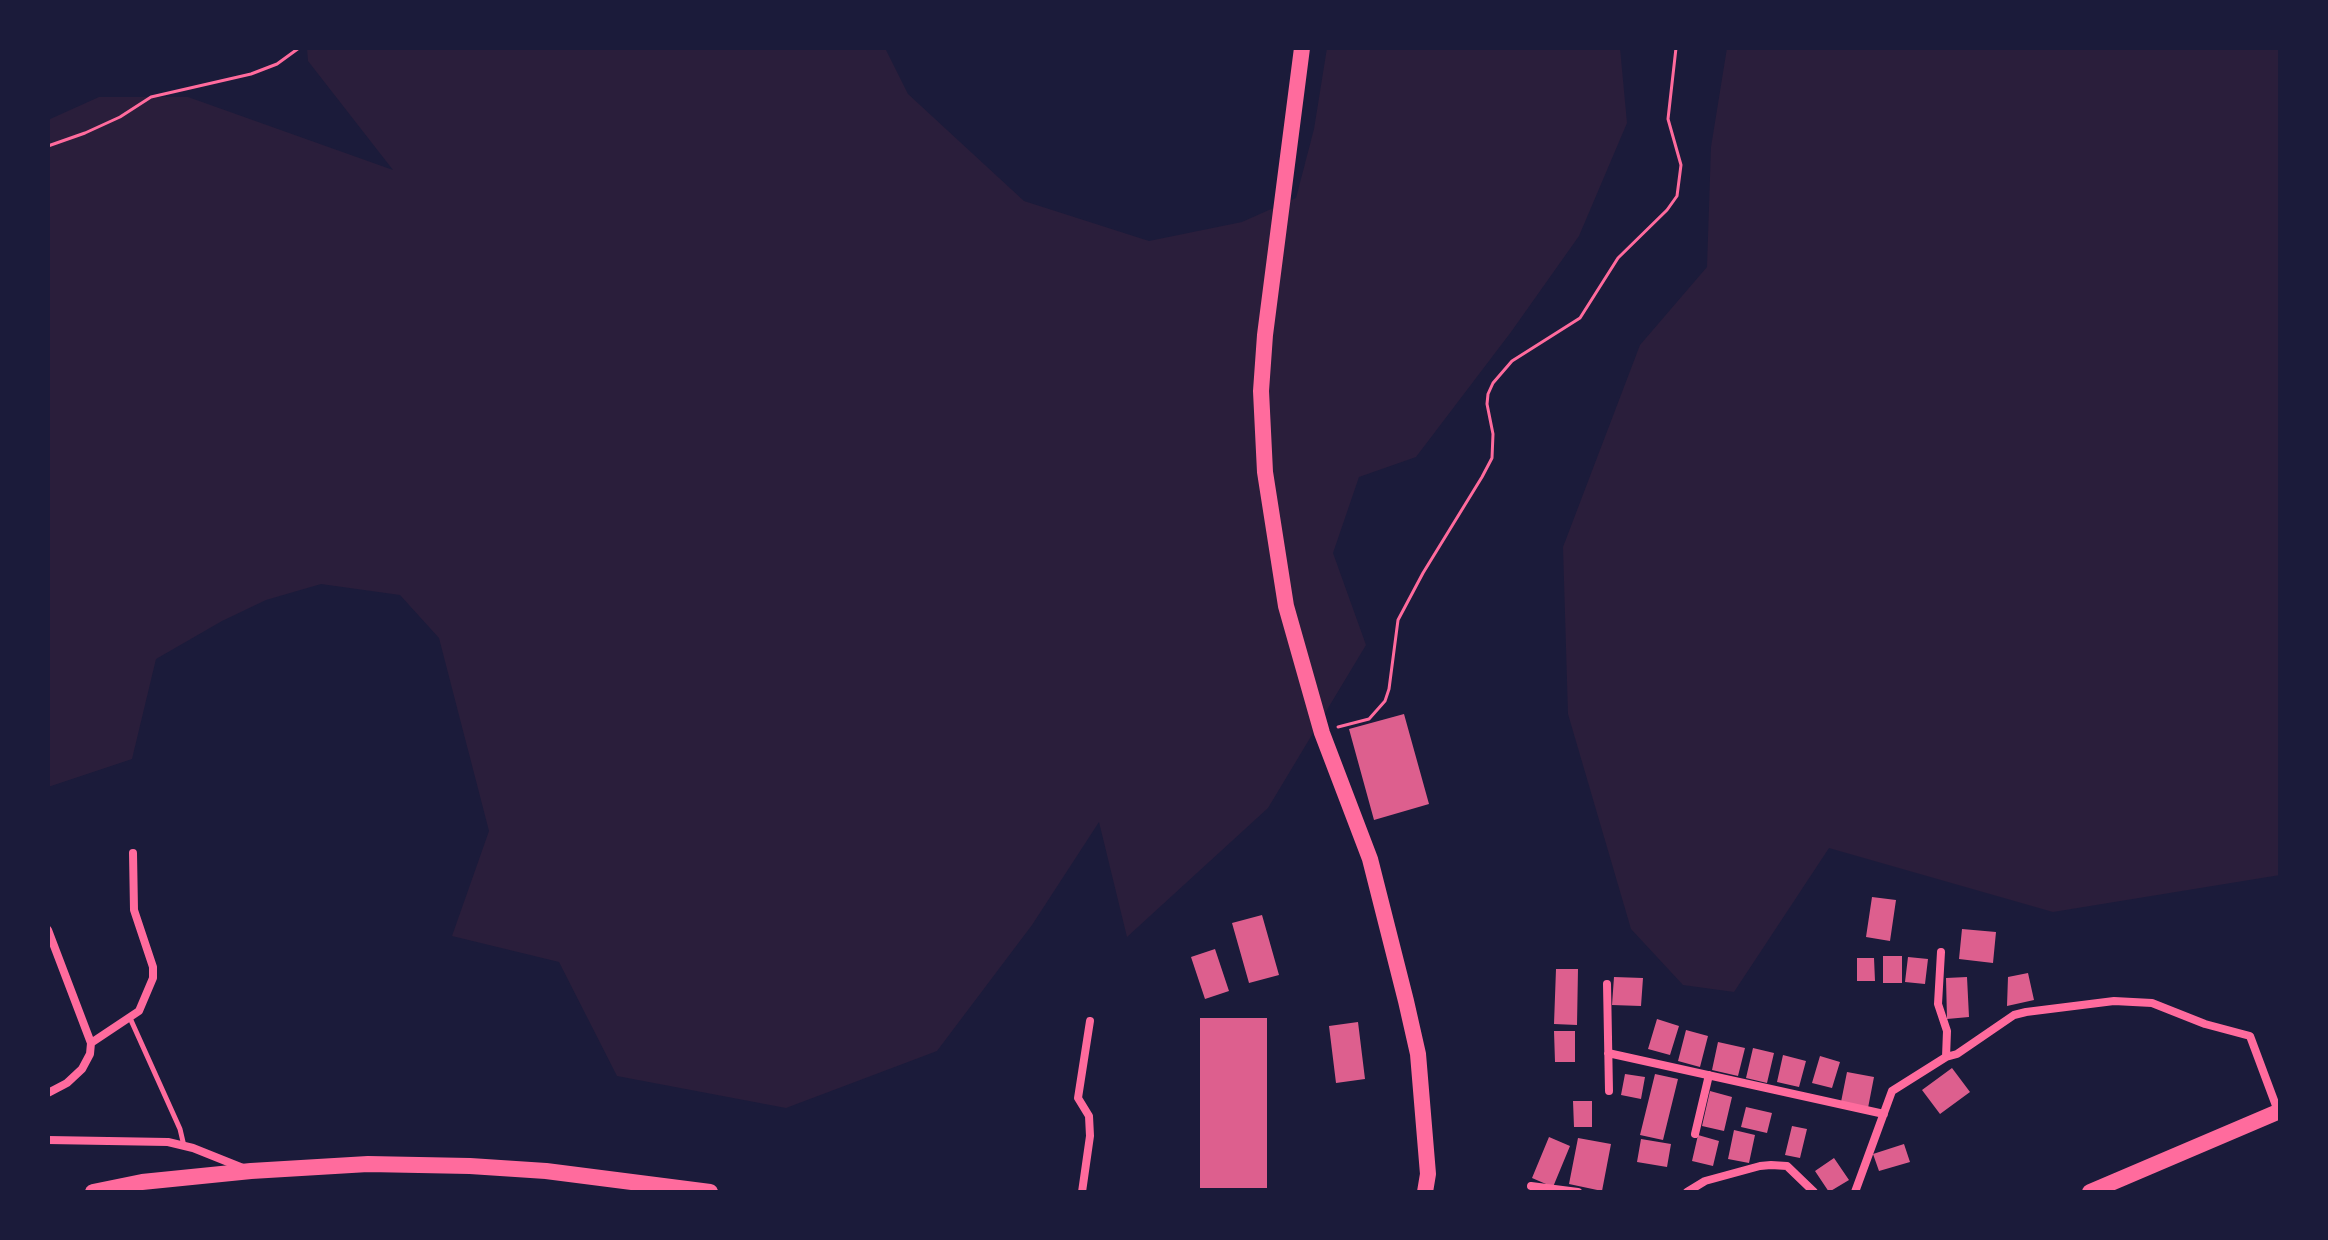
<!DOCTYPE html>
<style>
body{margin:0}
#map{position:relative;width:2328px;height:1240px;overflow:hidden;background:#1b1b3a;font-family:Overpass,sans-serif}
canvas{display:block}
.frame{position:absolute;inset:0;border:50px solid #1b1b3a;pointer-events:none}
</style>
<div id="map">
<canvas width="2328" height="1240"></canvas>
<div class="frame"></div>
</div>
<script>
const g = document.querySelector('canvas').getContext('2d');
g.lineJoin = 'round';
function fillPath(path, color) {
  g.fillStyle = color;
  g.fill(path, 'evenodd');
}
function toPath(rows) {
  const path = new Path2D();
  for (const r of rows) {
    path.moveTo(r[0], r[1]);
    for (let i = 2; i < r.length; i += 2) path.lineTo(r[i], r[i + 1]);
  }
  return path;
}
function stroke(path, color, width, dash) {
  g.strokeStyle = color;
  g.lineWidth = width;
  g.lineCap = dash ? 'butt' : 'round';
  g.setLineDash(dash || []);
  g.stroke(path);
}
const green = toPath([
 [307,48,885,48,908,94,1024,201,1149,241,1242,222,1296,198,1314,129,1327,48,1620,48,1627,123,1579,236,1511,332,1416,457,1359,477,1333,553,1366,645,1268,808,1127,937,1099,822,1032,925,937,1051,786,1108,617,1076,559,962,452,936,489,831,439,638,400,595,321,584,266,600,222,621,156,659,132,759,48,787,48,120,99,97,188,97,393,170,308,61],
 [1727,48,2280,48,2280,875,2053,912,1829,848,1734,992,1683,985,1631,929,1568,714,1563,547,1640,345,1707,267,1711,147]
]);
const building = toPath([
 [1404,714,1429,804,1374,820,1349,729],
 [1872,897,1896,900,1890,941,1866,937],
 [1262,915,1279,975,1249,983,1232,923],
 [1962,929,1996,932,1993,963,1959,959],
 [1215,949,1229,991,1205,999,1191,957],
 [1883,956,1902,956,1902,983,1883,983],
 [1908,957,1928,959,1925,984,1905,982],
 [1857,958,1874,958,1875,981,1857,981],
 [1556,969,1578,969,1577,1025,1554,1024],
 [2028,973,2034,1000,2007,1006,2008,977],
 [1614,977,1643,978,1641,1006,1612,1005],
 [1967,977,1969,1017,1947,1019,1946,978],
 [1200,1018,1267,1018,1267,1188,1200,1188],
 [1657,1019,1679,1026,1670,1055,1648,1049],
 [1358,1022,1365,1079,1336,1083,1329,1026],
 [1686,1030,1708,1036,1700,1067,1678,1061],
 [1554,1031,1575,1031,1575,1062,1555,1062],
 [1718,1042,1745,1048,1738,1076,1712,1070],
 [1753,1048,1774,1053,1767,1083,1746,1078],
 [1783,1055,1806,1061,1799,1087,1777,1082],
 [1820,1056,1840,1062,1832,1088,1812,1083],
 [1952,1068,1970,1092,1940,1114,1922,1090],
 [1847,1072,1874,1077,1868,1108,1841,1102],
 [1625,1074,1645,1077,1641,1099,1621,1095],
 [1655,1074,1678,1079,1663,1140,1640,1135],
 [1710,1091,1732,1097,1724,1131,1702,1126],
 [1573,1101,1592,1101,1592,1127,1574,1127],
 [1746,1107,1772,1113,1767,1133,1741,1127],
 [1792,1126,1807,1129,1800,1158,1785,1155],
 [1734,1130,1755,1135,1749,1163,1728,1159],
 [1698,1135,1719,1141,1713,1166,1692,1161],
 [1549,1137,1570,1146,1553,1187,1532,1178],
 [1578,1138,1611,1144,1602,1191,1569,1184],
 [1641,1139,1671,1144,1667,1167,1637,1162],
 [1904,1144,1910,1162,1879,1171,1873,1154],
 [1834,1158,1849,1180,1829,1192,1815,1171]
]);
const path = toPath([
 [48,146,85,133,120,117,151,97,251,74,277,64,299,48],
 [1338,727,1369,719,1385,701,1389,689,1398,620,1423,573,1482,477,1492,458,1493,434,1487,404,1488,394,1493,383,1512,361,1580,318,1618,258,1667,210,1677,196,1681,165,1668,119,1676,48]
]);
const service = toPath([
 [130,1018,180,1129,184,1146]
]);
const minor = toPath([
 [48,930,91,1043,90,1054,82,1069,67,1083,48,1093],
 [1607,984,1609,1091],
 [91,1043,139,1011,153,978,153,967,134,910,133,853],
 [1608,1053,1884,1114],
 [1946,1057,1957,1054,2014,1015,2026,1012,2114,1001,2152,1003,2205,1024,2250,1036,2278,1111],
 [1695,1134,1709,1075],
 [48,1140,168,1142,193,1148,243,1168],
 [1531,1186,1578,1192],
 [1082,1192,1090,1136,1089,1116,1078,1098,1090,1021],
 [1687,1192,1705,1181,1760,1166,1771,1165,1787,1166,1814,1192],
 [1855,1192,1892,1091,1946,1057,1947,1031,1938,1004,1941,952]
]);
const primary = toPath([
 [1302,48,1265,335,1261,391,1265,472,1286,606,1322,733,1370,859,1406,1001,1418,1054,1428,1174,1425,1192],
 [93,1192,142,1182,251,1171,368,1164,470,1166,546,1171,710,1192],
 [2090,1192,2280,1111]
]);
fillPath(green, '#2a1e3b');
fillPath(building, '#dd5f8e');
stroke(path, '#ff6b9d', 3);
stroke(service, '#ff6b9d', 5);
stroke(minor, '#ff6b9d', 8);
stroke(primary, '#ff6b9d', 16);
</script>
